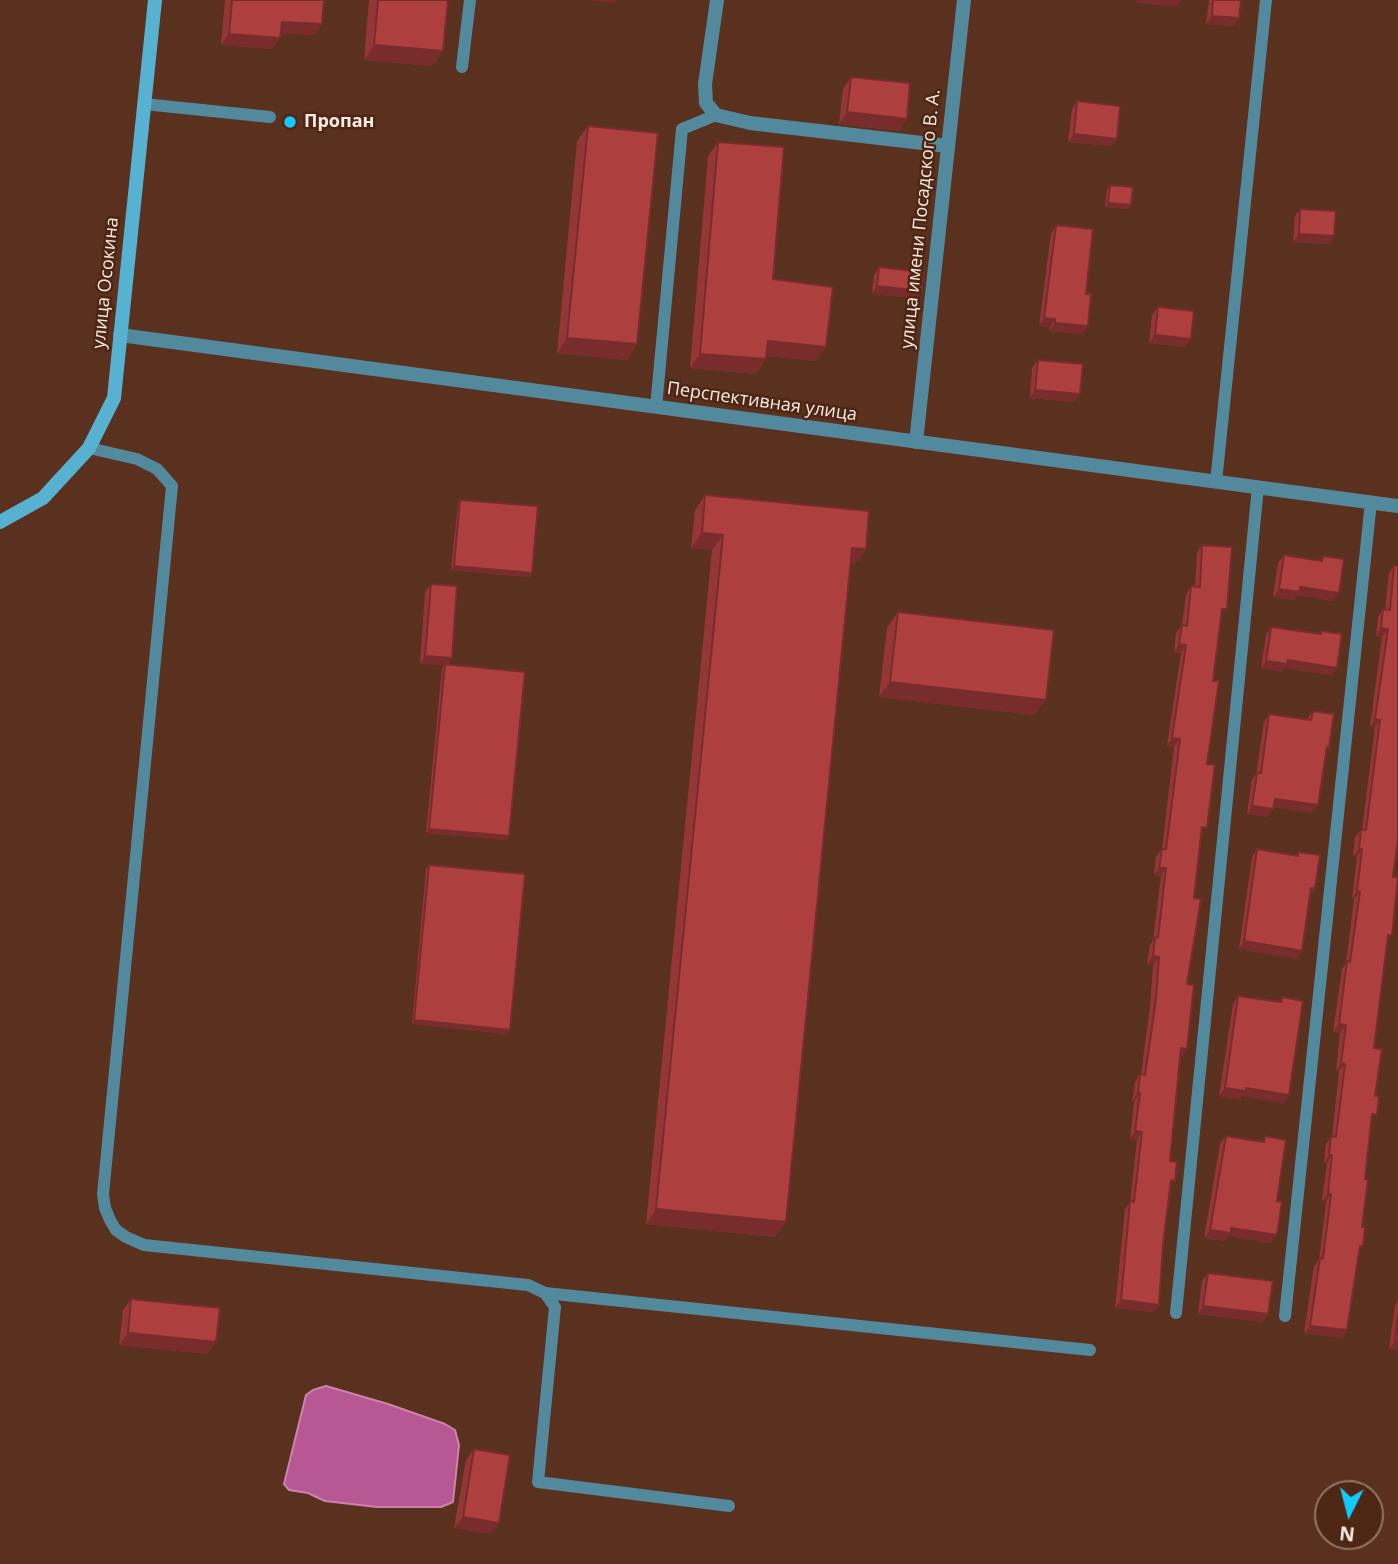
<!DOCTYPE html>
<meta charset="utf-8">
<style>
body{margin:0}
#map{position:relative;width:1398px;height:1564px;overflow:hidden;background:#5a301e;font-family:"Open Sans",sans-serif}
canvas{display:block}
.north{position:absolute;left:1314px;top:1480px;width:70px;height:70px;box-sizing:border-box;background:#4e2614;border:2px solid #937567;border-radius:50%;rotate:186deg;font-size:19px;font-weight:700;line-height:28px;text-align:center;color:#fbebe4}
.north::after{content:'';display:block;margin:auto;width:24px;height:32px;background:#12cafb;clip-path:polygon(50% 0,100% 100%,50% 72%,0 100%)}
</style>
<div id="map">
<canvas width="1398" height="1564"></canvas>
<div class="north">N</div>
</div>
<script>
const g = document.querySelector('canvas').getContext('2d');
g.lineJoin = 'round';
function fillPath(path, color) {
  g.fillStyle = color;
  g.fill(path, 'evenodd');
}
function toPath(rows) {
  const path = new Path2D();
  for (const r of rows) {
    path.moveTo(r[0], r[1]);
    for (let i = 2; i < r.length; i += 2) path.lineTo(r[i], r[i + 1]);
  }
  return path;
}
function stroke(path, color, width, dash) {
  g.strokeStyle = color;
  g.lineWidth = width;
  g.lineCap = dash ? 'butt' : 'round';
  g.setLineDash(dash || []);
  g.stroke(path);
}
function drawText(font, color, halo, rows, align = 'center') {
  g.font = font + ' "Open Sans",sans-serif';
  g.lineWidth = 5;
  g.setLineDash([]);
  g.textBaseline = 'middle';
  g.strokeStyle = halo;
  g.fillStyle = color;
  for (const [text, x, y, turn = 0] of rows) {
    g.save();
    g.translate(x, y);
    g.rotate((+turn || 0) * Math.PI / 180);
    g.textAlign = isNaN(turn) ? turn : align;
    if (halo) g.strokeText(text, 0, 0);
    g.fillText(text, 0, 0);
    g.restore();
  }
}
const water = toPath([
 [326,1386,388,1404,445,1424,455,1430,459,1445,453,1502,441,1507,377,1507,325,1501,308,1493,289,1490,284,1484,306,1395,313,1390,326,1386]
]);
const service = toPath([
 [462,67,470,0],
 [144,104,270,117],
 [656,407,682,129,716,115],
 [89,448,137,459,157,469,172,486,103,1194,105,1208,110,1220,116,1230,126,1237,144,1245,528,1285,545,1293,555,1307,538,1482,729,1506],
 [1216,482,1266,0],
 [545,1293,1090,1350],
 [1176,1313,1258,487],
 [1285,1316,1371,502]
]);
const minor = toPath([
 [717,0,705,84,706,103,716,115,750,123,948,146],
 [120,335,1398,506],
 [916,442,964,0]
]);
const secondary = toPath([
 [0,522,43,498,89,448,114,398,155,0]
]);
const wall = toPath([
 [225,0,324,0,322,24,315,35,281,33,273,49,221,45],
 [369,0,448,0,443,51,432,66,364,60],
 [1209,0,1241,0,1234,26,1206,24],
 [851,77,907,119,899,131,839,124,843,89],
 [1077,101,1117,139,1111,146,1068,142,1072,109],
 [588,126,637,344,627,360,557,353,577,141],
 [718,142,773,279,816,361,766,356,766,359,756,374,690,368,708,156],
 [1110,185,1129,209,1105,207,1107,189],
 [1300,209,1334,236,1329,244,1293,242,1295,216],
 [1056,225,1086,294,1088,326,1082,334,1049,331,1050,327,1039,326,1051,233],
 [879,267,916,298,872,294,874,275],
 [1158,307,1191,339,1185,347,1149,343,1152,315],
 [1038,360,1074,402,1030,398,1032,368],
 [705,495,866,549,855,564,851,564,775,1237,646,1224,712,550,691,548,695,510],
 [460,500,532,573,530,577,451,570,458,503],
 [1202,545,1221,617,1213,681,1201,835,1194,898,1187,984,1187,1049,1182,1056,1181,1056,1170,1161,1170,1187,1163,1245,1159,1305,1153,1312,1115,1308,1125,1209,1130,1202,1137,1140,1130,1139,1134,1101,1132,1101,1135,1082,1140,1074,1141,1074,1150,1007,1153,965,1147,964,1150,945,1153,940,1161,876,1154,875,1156,857,1162,849,1174,747,1167,746,1181,653,1174,652,1176,633,1182,625,1186,594,1191,586,1195,586,1197,553],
 [1284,555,1320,560,1323,556,1333,601,1297,595,1294,600,1273,597,1278,563],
 [1394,565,1393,877,1387,943,1374,1048,1371,1123,1365,1179,1359,1253,1347,1330,1342,1338,1304,1333,1314,1266,1319,1260,1326,1202,1322,1201,1327,1163,1324,1163,1326,1144,1332,1136,1339,1071,1336,1071,1340,1033,1333,1032,1342,969,1346,963,1354,899,1352,899,1357,857,1353,856,1355,837,1361,830,1362,830,1375,727,1370,727,1382,637,1376,636,1378,617,1383,609,1385,609,1389,573],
 [431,584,447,665,506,840,426,833,442,668,444,665,420,664,425,592],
 [898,612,1035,715,879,697,887,628],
 [1271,627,1319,634,1321,631,1332,675,1284,668,1282,672,1261,668,1266,635],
 [1313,711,1326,752,1318,805,1312,813,1273,807,1268,817,1247,814,1252,780,1256,774,1264,722,1269,714,1307,719],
 [1257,849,1296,855,1298,852,1315,888,1310,895,1302,951,1297,959,1239,949,1252,857],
 [429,865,507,1034,412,1024,426,869],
 [1238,996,1279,1002,1282,997,1284,1103,1242,1096,1240,1099,1219,1096,1233,1004],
 [1226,1136,1262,1141,1265,1136,1277,1201,1277,1235,1271,1243,1228,1236,1225,1241,1204,1238,1220,1144],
 [1208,1273,1263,1322,1198,1314,1202,1281],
 [1398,1293,1398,1350,1389,1349,1395,1305,1397,1302],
 [131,1299,208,1354,119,1345,123,1310],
 [474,1449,491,1534,454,1528,466,1460]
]);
const shadedWall = toPath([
 [585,0,617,0,615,3],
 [1137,0,1181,0,1176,7,1135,3],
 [1212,16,1239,18,1234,26,1206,24],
 [282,22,322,24,315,35,274,33],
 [229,34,280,38,273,49,221,45],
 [374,45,443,51,432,66,364,60],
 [847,112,907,119,899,131,839,124],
 [1074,134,1117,139,1111,146,1068,142],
 [1108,203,1131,205,1129,209,1105,207],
 [1299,234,1334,236,1329,244,1293,242],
 [877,286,922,291,916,298,872,294],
 [1044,318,1055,319,1050,327,1039,326],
 [1055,323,1088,326,1082,334,1049,331],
 [1155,335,1191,339,1185,347,1149,343],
 [567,338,637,344,627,360,557,353],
 [768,341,826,347,816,361,758,355],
 [700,354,766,359,756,374,690,368],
 [1035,390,1080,394,1074,402,1030,398],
 [702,533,723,535,712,550,691,548],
 [852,548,866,549,855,564,842,563],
 [454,566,532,573,530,577,451,570],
 [1300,587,1339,593,1333,601,1297,595,1294,600,1273,597,1279,589],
 [1381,628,1388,629,1382,637,1376,636],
 [1179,644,1186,645,1181,653,1174,652],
 [425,656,452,658,447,666,420,664],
 [1288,660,1337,668,1332,675,1284,668,1282,672,1261,668,1266,661],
 [890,682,1046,700,1035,715,879,697],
 [1375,719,1380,720,1375,727,1370,727],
 [1172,738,1180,739,1174,747,1167,746],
 [1275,799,1318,805,1312,813,1269,807],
 [1252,806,1273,809,1268,817,1247,814],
 [429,829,509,836,506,840,426,833],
 [1359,849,1362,849,1357,857,1353,856],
 [1159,868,1166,868,1161,876,1154,875],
 [1357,891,1360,892,1354,899,1352,899],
 [1244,941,1302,951,1297,959,1239,949],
 [1153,956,1159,957,1153,965,1147,964],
 [414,1020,510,1030,507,1034,412,1024],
 [1339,1024,1346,1025,1340,1033,1333,1032],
 [1181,1048,1187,1049,1182,1056,1176,1056],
 [1341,1063,1345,1064,1339,1071,1336,1071],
 [1225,1088,1246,1088,1289,1095,1284,1103,1242,1096,1240,1099,1219,1096],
 [1138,1093,1140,1093,1134,1101,1132,1101],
 [1135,1131,1142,1132,1137,1140,1130,1139],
 [1329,1155,1332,1155,1327,1163,1324,1163],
 [1328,1193,1331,1194,1326,1202,1322,1201],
 [656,1209,786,1222,775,1237,646,1224],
 [1231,1228,1277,1235,1271,1243,1228,1236,1225,1241,1204,1238,1210,1230],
 [1121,1300,1159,1305,1153,1312,1115,1308],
 [1203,1306,1268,1314,1263,1322,1198,1314],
 [1310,1326,1347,1330,1342,1338,1304,1333],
 [128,1333,216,1342,208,1354,119,1345],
 [1395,1341,1398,1342,1398,1350,1389,1349],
 [463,1517,499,1523,491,1534,454,1528]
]);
const building = toPath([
 [232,0,324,0,322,24,282,22,280,38,229,34,232,0],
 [378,0,448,0,443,51,374,45,378,0],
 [1213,0,1241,0,1239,18,1212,16,1213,0],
 [851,77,910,83,907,119,847,112,851,77],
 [1077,101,1120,106,1117,139,1074,134,1077,101],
 [588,126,658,133,637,344,567,338,588,126],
 [718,142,784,147,773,279,833,287,826,347,768,341,766,359,700,354,718,142],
 [1110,185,1133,187,1131,205,1108,203,1110,185],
 [1300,209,1336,211,1334,236,1299,234,1300,209],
 [1056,225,1093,229,1086,294,1091,294,1088,326,1055,323,1055,319,1044,318,1056,225],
 [879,267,923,272,922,291,877,286,879,267],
 [1158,307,1194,311,1191,339,1155,335,1158,307],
 [1038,360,1083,364,1080,394,1035,390,1038,360],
 [705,495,869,511,866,549,852,548,786,1222,656,1209,723,535,702,533,705,495],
 [460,500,538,506,532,573,454,566,460,500],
 [1202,545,1232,547,1227,609,1222,609,1213,681,1219,681,1207,764,1215,765,1207,828,1202,827,1194,898,1201,899,1187,984,1194,985,1187,1049,1181,1048,1170,1161,1177,1162,1175,1181,1171,1180,1163,1245,1159,1305,1121,1300,1130,1201,1134,1202,1142,1132,1135,1131,1140,1093,1138,1093,1140,1074,1145,1075,1156,999,1159,957,1153,956,1155,937,1158,938,1166,868,1159,868,1162,849,1166,849,1180,739,1172,738,1186,645,1179,644,1182,625,1187,626,1191,586,1200,587,1202,545],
 [1284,555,1322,561,1323,556,1344,559,1339,593,1300,587,1300,592,1279,589,1284,555],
 [1394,565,1398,566,1398,838,1393,877,1398,877,1392,936,1388,935,1374,1048,1382,1049,1375,1096,1379,1096,1377,1115,1372,1114,1365,1179,1368,1179,1362,1227,1365,1227,1363,1246,1360,1246,1347,1330,1310,1326,1320,1258,1323,1259,1331,1194,1328,1193,1332,1155,1329,1155,1331,1136,1336,1137,1345,1064,1341,1063,1346,1025,1339,1024,1347,961,1350,962,1360,892,1357,891,1362,849,1359,849,1361,830,1366,830,1380,720,1375,719,1388,629,1381,628,1383,609,1390,610,1394,565],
 [431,584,457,586,452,658,425,656,431,584],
 [898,612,1054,630,1046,700,890,682,898,612],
 [1271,627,1321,634,1321,631,1342,634,1337,668,1288,660,1287,664,1266,661,1271,627],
 [445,664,525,672,509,836,429,829,445,664],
 [1313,711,1334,714,1329,748,1327,747,1318,805,1275,799,1273,809,1252,806,1257,773,1261,773,1269,714,1311,720,1313,711],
 [1257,849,1298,856,1298,852,1320,855,1315,888,1311,888,1302,951,1244,941,1257,849],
 [429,865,525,874,510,1030,414,1020,429,865],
 [1238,996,1281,1002,1282,997,1303,1001,1289,1095,1246,1088,1246,1091,1225,1088,1238,996],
 [1226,1136,1264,1142,1265,1136,1286,1140,1277,1201,1282,1202,1277,1235,1231,1228,1231,1233,1210,1230,1226,1136],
 [1208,1273,1273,1281,1268,1314,1203,1306,1208,1273],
 [131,1299,220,1308,216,1342,128,1333,131,1299],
 [1398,1314,1398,1342,1395,1341,1398,1314],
 [474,1449,510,1455,499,1523,463,1517,474,1449]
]);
const markers = [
 [290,122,7,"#12cafb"]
];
const poiNames = [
 ["Пропан",304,122]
];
const streetNames = [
 ["улица имени Посадского В. А.",921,219,-84],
 ["улица Осокина",106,283,-84],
 ["Перспективная улица",762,402,8]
];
fillPath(water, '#b75794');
stroke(water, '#cb83ac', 2);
stroke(service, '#52899d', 12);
stroke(minor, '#52899d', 14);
stroke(secondary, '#57b2d2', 14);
fillPath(wall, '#953636');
fillPath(shadedWall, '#792c2c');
fillPath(building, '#ad3f3f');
stroke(building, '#792c2c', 2);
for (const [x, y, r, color] of markers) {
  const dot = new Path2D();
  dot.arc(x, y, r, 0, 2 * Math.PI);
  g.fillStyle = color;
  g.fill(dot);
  stroke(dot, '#4e2614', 2.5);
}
drawText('bold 18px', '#fbebe4', '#4e2614', poiNames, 'left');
drawText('18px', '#fbebe4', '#4e2614', streetNames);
</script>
